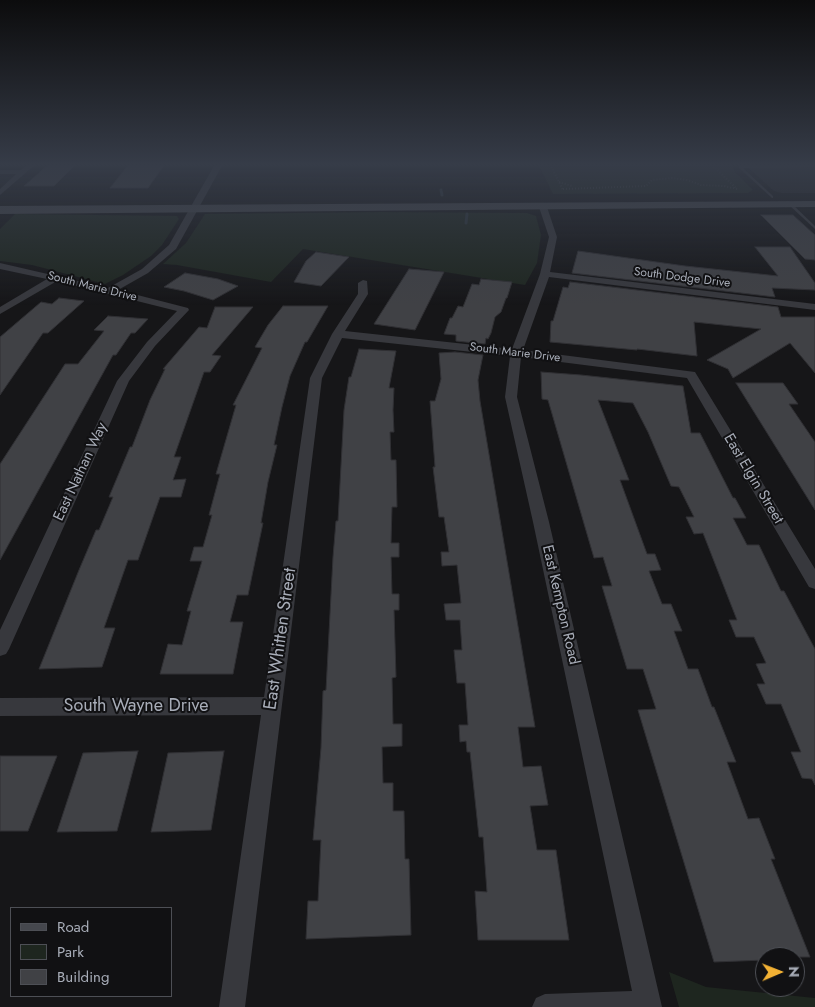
<!DOCTYPE html>
<style>
body{margin:0}
#map{position:relative;width:815px;height:1007px;overflow:hidden;background:#161618;font-family:Jost,sans-serif}
canvas{display:block}
.legend{position:absolute;left:10px;top:907px;width:162px;height:90px;box-sizing:border-box;background:#111113;border:1px solid #4d4f55;margin:0;padding:6px 9px;list-style:none;font-size:15px;color:#a8adb8}
.legend li{display:flex;align-items:center;gap:10px;height:25px}
.legend b{width:25px;border:1px solid #4d4f55}
.north{position:absolute;left:755px;top:947px;width:50px;height:50px;box-sizing:border-box;background:#111113;border:1px solid #4d4f55;border-radius:50%;rotate:89deg;font-size:14px;font-weight:700;line-height:20px;text-align:center;color:#a8adb8}
.north::after{content:'';display:block;margin:auto;width:18px;height:22px;background:#f2b134;clip-path:polygon(50% 0,100% 100%,50% 72%,0 100%)}
</style>
<div id="map">
<canvas width="815" height="1007"></canvas>
<ul class="legend">
<li><b style="height:6px;background:#45474d"></b>Road</li>
<li><b style="height:14px;background:#1e261f"></b>Park</li>
<li><b style="height:14px;background:#404145"></b>Building</li>
</ul>
<div class="north">N</div>
</div>
<script>
const g = document.querySelector('canvas').getContext('2d');
g.lineJoin = 'round';
function fillPath(path, color) {
  g.fillStyle = color;
  g.fill(path, 'evenodd');
}
function toPath(rows) {
  const path = new Path2D();
  for (const r of rows) {
    path.moveTo(r[0], r[1]);
    for (let i = 2; i < r.length; i += 2) path.lineTo(r[i], r[i + 1]);
  }
  return path;
}
function stroke(path, color, width, dash) {
  g.strokeStyle = color;
  g.lineWidth = width;
  g.lineCap = dash ? 'butt' : 'round';
  g.setLineDash(dash || []);
  g.stroke(path);
}
function drawText(font, color, halo, rows, align = 'center') {
  g.font = font + ' Jost,sans-serif';
  g.lineWidth = 4;
  g.setLineDash([]);
  g.textBaseline = 'middle';
  g.strokeStyle = halo;
  g.fillStyle = color;
  for (const [text, x, y, turn = 0] of rows) {
    g.save();
    g.translate(x, y);
    g.rotate((+turn || 0) * Math.PI / 180);
    g.textAlign = isNaN(turn) ? turn : align;
    if (halo) g.strokeText(text, 0, 0);
    g.fillText(text, 0, 0);
    g.restore();
  }
}
const built = toPath([
 [744,164,815,164,815,193,781,193,774,191]
]);
const green = toPath([
 [538,164,731,164,735,172,753,190,748,193,553,194],
 [381,212,527,213,536,216,541,235,537,263,525,285,303,249,271,282,177,265,163,264,186,243,205,214],
 [15,214,177,216,179,219,162,245,151,256,123,275,105,284,32,265,0,261,0,229],
 [669,972,706,987,815,998,815,1007,679,1007]
]);
const stream = toPath([
 [441,190,442,195],
 [466,223,467,214]
]);
const building = toPath([
 [49,164,76,164,54,186,24,186,49,164],
 [129,164,165,164,148,188,110,188,129,164],
 [761,215,793,215,815,235,815,260,805,259,761,215],
 [755,247,790,247,815,283,815,290,772,288,775,297,572,273,578,251,685,266,778,276,755,247],
 [316,252,349,257,321,286,294,282,306,261,316,252],
 [409,269,444,272,415,330,374,324,409,269],
 [185,273,218,279,238,286,213,300,184,291,164,287,185,273],
 [481,279,512,282,507,298,506,298,501,312,495,317,491,333,488,339,486,338,485,344,456,341,456,335,444,334,450,318,452,318,458,306,463,307,472,284,479,285,481,279],
 [570,282,778,307,781,317,815,317,815,373,790,343,733,378,728,369,707,360,761,329,694,322,697,356,637,349,637,350,550,342,551,321,553,321,563,287,568,288,570,282],
 [59,298,84,301,48,333,43,333,0,395,0,337,41,302,52,304,59,298],
 [283,306,328,306,307,342,305,342,290,376,282,407,274,445,277,445,268,482,261,523,263,523,248,595,237,595,230,622,243,622,233,674,160,674,168,644,182,645,191,611,187,611,202,561,190,561,194,547,203,547,212,515,209,515,220,474,216,474,236,405,233,405,262,348,255,347,268,325,283,306],
 [215,307,253,307,212,355,221,356,210,372,204,372,174,457,181,457,173,480,186,479,181,497,160,497,138,560,128,560,104,628,115,628,102,667,39,669,79,570,96,530,99,530,113,497,109,497,130,447,132,447,150,400,165,369,163,369,199,327,207,328,215,307],
 [108,316,148,319,135,333,131,333,116,355,113,355,0,560,0,464,65,364,78,364,104,331,94,330,108,316],
 [359,349,396,351,389,388,394,388,393,410,394,432,390,432,391,460,396,460,397,507,392,507,391,543,399,543,399,557,391,557,392,594,399,594,399,610,394,610,396,677,392,678,393,724,402,724,402,746,382,747,383,783,393,783,393,811,404,811,405,859,409,859,411,935,306,939,308,901,318,901,321,840,313,840,321,748,323,691,326,690,333,557,336,521,338,521,344,410,349,377,351,377,359,349],
 [455,352,483,355,478,380,480,401,535,727,518,727,523,767,541,766,548,805,530,806,537,850,556,850,569,940,478,940,475,891,487,892,483,837,479,837,470,752,467,752,466,741,460,742,459,725,468,725,465,683,457,683,454,650,462,650,460,620,446,620,444,604,461,603,457,565,442,566,441,552,449,552,444,517,439,517,433,467,435,467,430,401,435,401,441,379,439,353,455,352],
 [541,372,581,375,683,386,691,433,700,433,733,498,735,498,746,518,733,518,747,545,759,545,781,591,784,591,815,649,815,785,812,779,802,778,791,752,801,752,781,704,766,704,757,684,765,684,756,664,766,663,754,637,736,637,729,620,737,620,703,533,694,534,686,517,694,517,679,487,671,486,648,432,633,403,598,400,629,480,620,480,647,554,655,554,661,570,649,571,662,604,671,604,682,631,674,631,688,669,698,669,712,707,714,707,736,762,727,762,748,819,759,818,775,859,771,859,810,957,765,957,765,960,714,962,638,710,656,709,643,669,627,669,602,586,612,586,603,557,594,558,548,400,542,399,541,372],
 [736,383,783,383,798,404,789,404,815,442,815,510,736,383],
 [138,751,117,831,57,832,83,753,138,751],
 [224,751,211,830,151,832,168,753,224,751],
 [0,756,57,756,28,831,0,831,0,756]
]);
const path = toPath([
 [550,164,563,190],
 [711,164,736,188],
 [559,182,572,186],
 [563,189,646,186,652,180,672,178,687,180,701,185,724,186,737,189]
]);
const lane = toPath([
 [738,165,815,165,815,167,743,168,773,196,773,198,772,198,739,168,738,165],
 [789,203,791,203,815,226,815,229,789,205,789,203]
]);
const street = toPath([
 [28,164,36,164,0,195,0,189,16,174,0,174,0,170,21,170,28,164],
 [215,164,223,164,176,249,148,273,118,290,188,308,189,310,155,346,129,381,9,649,6,654,0,656,0,630,117,381,147,342,177,311,57,281,0,314,0,307,47,279,0,269,0,263,108,288,142,269,169,245,215,164],
 [540,205,547,207,557,237,550,272,815,304,815,310,549,277,523,350,695,372,815,569,815,589,809,587,687,378,521,357,517,397,549,522,662,1007,532,1007,536,998,545,994,632,991,533,522,505,397,510,356,342,338,322,378,245,1007,219,1007,261,715,0,716,0,698,264,697,310,378,332,334,358,294,358,283,363,280,367,281,368,294,345,331,512,349,540,274,549,237,539,207,540,205]
]);
const secondary = toPath([
 [815,201,815,207,0,214,0,206,815,201]
]);
const farStreetnames = [
 ["South Dodge Drive",682,278,7],
 ["South Marie Drive",92,287,14],
 ["South Marie Drive",515,353,7]
];
const streetNames = [
 ["East Nathan Way",81,472,-65],
 ["East Elgin Street",753,479,59],
 ["East Kempton Road",560,605,77]
];
const nearStreetnames = [
 ["East Whitten Street",281,639,-82],
 ["South Wayne Drive",136,707]
];
fillPath(built, '#222225');
fillPath(green, '#1e261f');
stroke(stream, '#2c353c', 3);
fillPath(building, '#404145');
stroke(building, '#303034', 1);
stroke(path, '#3d3f44', 2, [1, 2]);
fillPath(lane, '#37383d');
fillPath(street, '#37383d');
fillPath(secondary, '#45474d');
const sky = g.createLinearGradient(0, 0, 0, 305);
sky.addColorStop(0, '#0c0c0d');
sky.addColorStop(0.54, '#363c48');
sky.addColorStop(1, '#363c4800');
g.fillStyle = sky;
g.fillRect(0, 0, 815, 305);
drawText('12px', '#a8adb8', '#111113', farStreetnames);
drawText('15px', '#a8adb8', '#111113', streetNames);
drawText('18px', '#a8adb8', '#111113', nearStreetnames);
</script>
